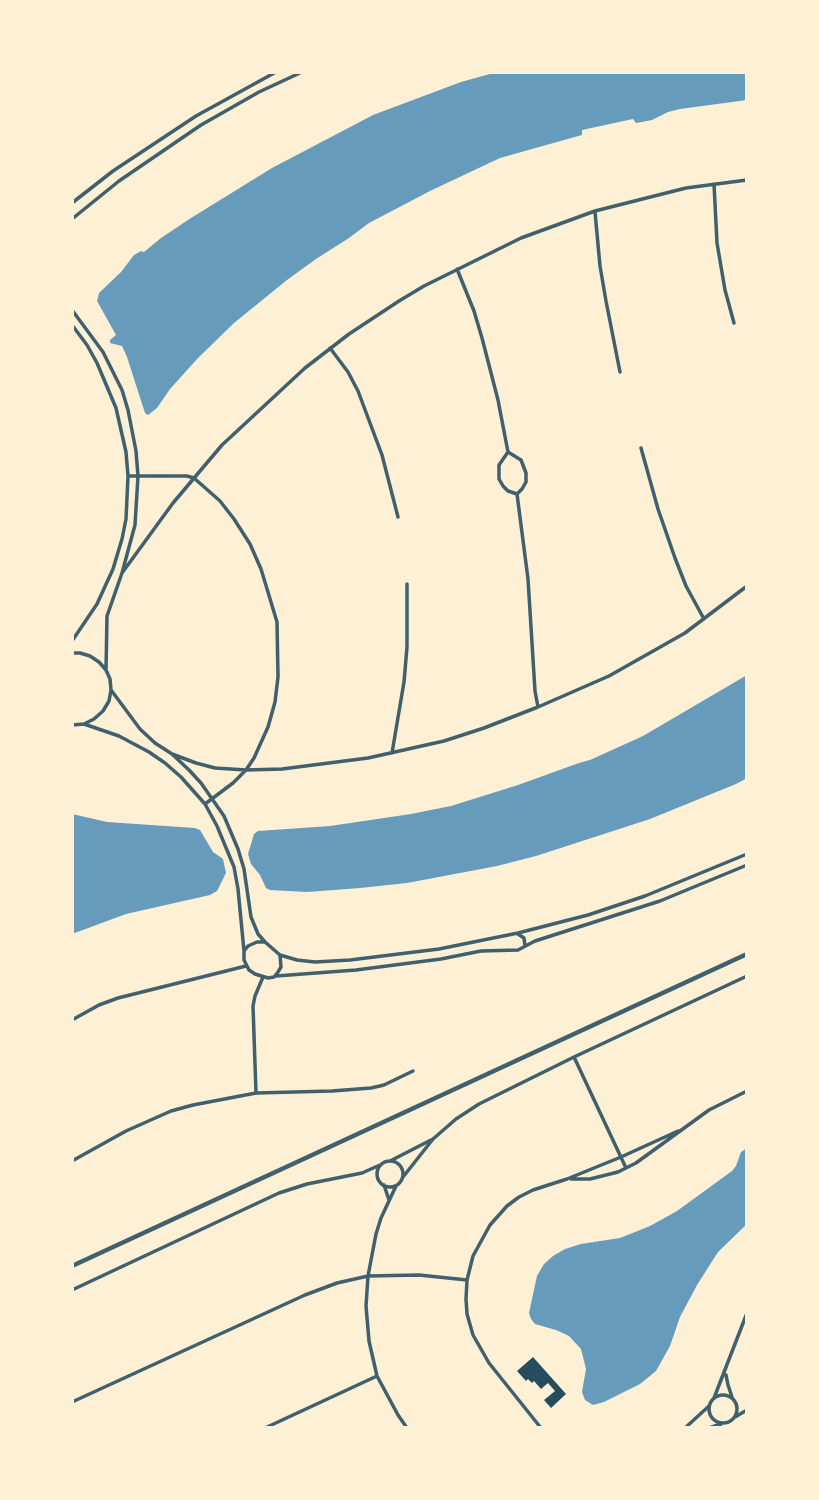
<!DOCTYPE html>
<style>
body{margin:0}
#map{position:relative;width:819px;height:1500px;overflow:hidden;background:#fdf0d5;font-family:Figtree,sans-serif}
canvas{display:block}
.frame{position:absolute;inset:0;border:74px solid #fdf0d5;pointer-events:none}
</style>
<div id="map">
<canvas width="819" height="1500"></canvas>
<div class="frame"></div>
</div>
<script>
const g = document.querySelector('canvas').getContext('2d');
g.lineJoin = 'round';
function fillPath(path, color) {
  g.fillStyle = color;
  g.fill(path, 'evenodd');
}
function toPath(rows) {
  const path = new Path2D();
  for (const r of rows) {
    if (r.length === 3) {
      path.moveTo(r[0] + r[2], r[1]);
      path.arc(r[0], r[1], r[2], 0, 2 * Math.PI);
      continue;
    }
    path.moveTo(r[0], r[1]);
    for (let i = 2; i < r.length; i += 2) path.lineTo(r[i], r[i + 1]);
  }
  return path;
}
function stroke(path, color, width, dash) {
  g.strokeStyle = color;
  g.lineWidth = width;
  g.lineCap = dash ? 'butt' : 'round';
  g.setLineDash(dash || []);
  g.stroke(path);
}
const water = toPath([
 [497,72,747,72,747,100,680,109,668,112,652,120,636,123,633,119,582,130,582,135,500,158,430,191,369,223,349,238,316,259,287,280,234,323,198,358,170,389,157,408,148,415,145,413,127,357,122,346,110,343,110,340,116,335,97,301,99,293,121,272,134,255,141,251,144,252,161,238,191,218,272,168,373,115,461,82],
 [747,675,747,778,736,784,650,819,536,856,497,866,407,883,360,888,307,892,270,890,266,888,260,875,251,864,248,854,254,834,258,831,330,826,411,814,451,806,518,785,579,763,590,760,643,736],
 [72,814,107,822,195,828,200,830,213,852,223,859,226,873,217,891,210,895,126,914,72,934],
 [747,1148,747,1224,718,1252,697,1285,680,1317,670,1346,656,1371,640,1384,604,1402,593,1405,585,1400,582,1392,586,1369,581,1349,569,1336,556,1330,535,1324,531,1319,529,1313,537,1276,544,1264,553,1256,565,1249,581,1244,620,1238,650,1226,677,1211,732,1171,736,1166,741,1152]
]);
const building = toPath([
 [533,1357,566,1394,551,1408,544,1400,555,1391,548,1383,541,1389,534,1381,532,1383,528,1379,526,1381,517,1371]
]);
const minor = toPath([
 [714,184,717,243,725,290,734,323],
 [72,203,113,171,196,116,276,72],
 [595,212,600,266,606,301,620,372],
 [72,219,119,181,201,125,259,92,302,72],
 [457,269,474,311,482,338,498,400,508,452],
 [72,310,103,352,122,390,128,410,136,451,138,476,135,525,122,573,107,616,106,670],
 [72,325,87,345,97,363,116,408,126,452,128,476,126,519,122,539,113,569,97,604,72,641],
 [330,348,348,372,358,391,382,455,398,517],
 [641,448,658,509,675,558,686,586,704,619],
 [508,452,521,460,526,473,526,482,522,489,517,494,508,491,503,486,499,479,499,465,508,452],
 [128,476,187,476,194,478,220,501,234,519,250,544,261,569,277,622,278,677,275,702,268,727,254,758,246,770,233,783,205,804],
 [517,494,528,579,535,691,538,707],
 [122,573,173,503,222,445,305,368,349,334,399,301,424,286,521,238,595,211,686,188,747,180],
 [72,653,80,653,90,656,99,662,106,670,110,679,111,690,109,701,103,711,94,719,84,724,72,725],
 [111,690,140,729,155,743,172,754,189,770,201,783,224,816,238,849,244,869,251,917,258,934,265,942],
 [84,724,119,736,149,752,165,763,181,777,205,804,217,826,234,867,238,889,244,951],
 [392,753,404,682,407,647,407,584],
 [172,754,196,763,215,768,246,770,282,769,368,758,444,741,484,728,538,707,609,676,685,633,747,586],
 [518,934,524,938,525,946],
 [280,955,281,967,278,972,274,977,268,978,255,974,249,970,244,960,244,951,248,946,257,942,265,942,280,955,297,960,315,962,350,960,439,949,518,933,588,915,645,896,747,854],
 [276,976,356,970,441,959,481,951,518,950,535,941,660,901,747,865],
 [72,1020,99,1005,118,998,246,966],
 [574,1057,626,1168],
 [256,1093,253,1006,255,996,263,977],
 [392,1160,431,1140],
 [72,1161,126,1131,171,1111,193,1105,256,1093,332,1091,371,1088,384,1085,413,1071],
 [390,1174,13],
 [403,1177,433,1139,456,1119,479,1104,574,1057,747,976],
 [571,1179,590,1179,618,1172,636,1163,709,1110,747,1091],
 [384,1185,389,1200],
 [396,1186,381,1218,376,1234,368,1276,366,1306,369,1341,377,1376,398,1415,407,1428],
 [72,1290,279,1193,307,1184,362,1173,380,1165],
 [726,1375,728,1385,732,1397],
 [723,1409,14],
 [714,1398,747,1313],
 [72,1402,305,1295,337,1283,368,1276,419,1275,467,1280],
 [735,1417,747,1410],
 [265,1428,377,1376],
 [541,1428,489,1363,473,1335,467,1314,466,1299,467,1280,473,1256,490,1225,507,1206,519,1197,533,1190,567,1179,621,1157,678,1131],
 [685,1428,709,1406],
 [709,1428,721,1424]
]);
const tertiary = toPath([
 [72,1266,747,954]
]);
fillPath(water, '#669bbc');
fillPath(building, '#264d5e');
stroke(minor, '#3f606c', 3.5);
stroke(tertiary, '#3f606c', 4.5);
</script>
